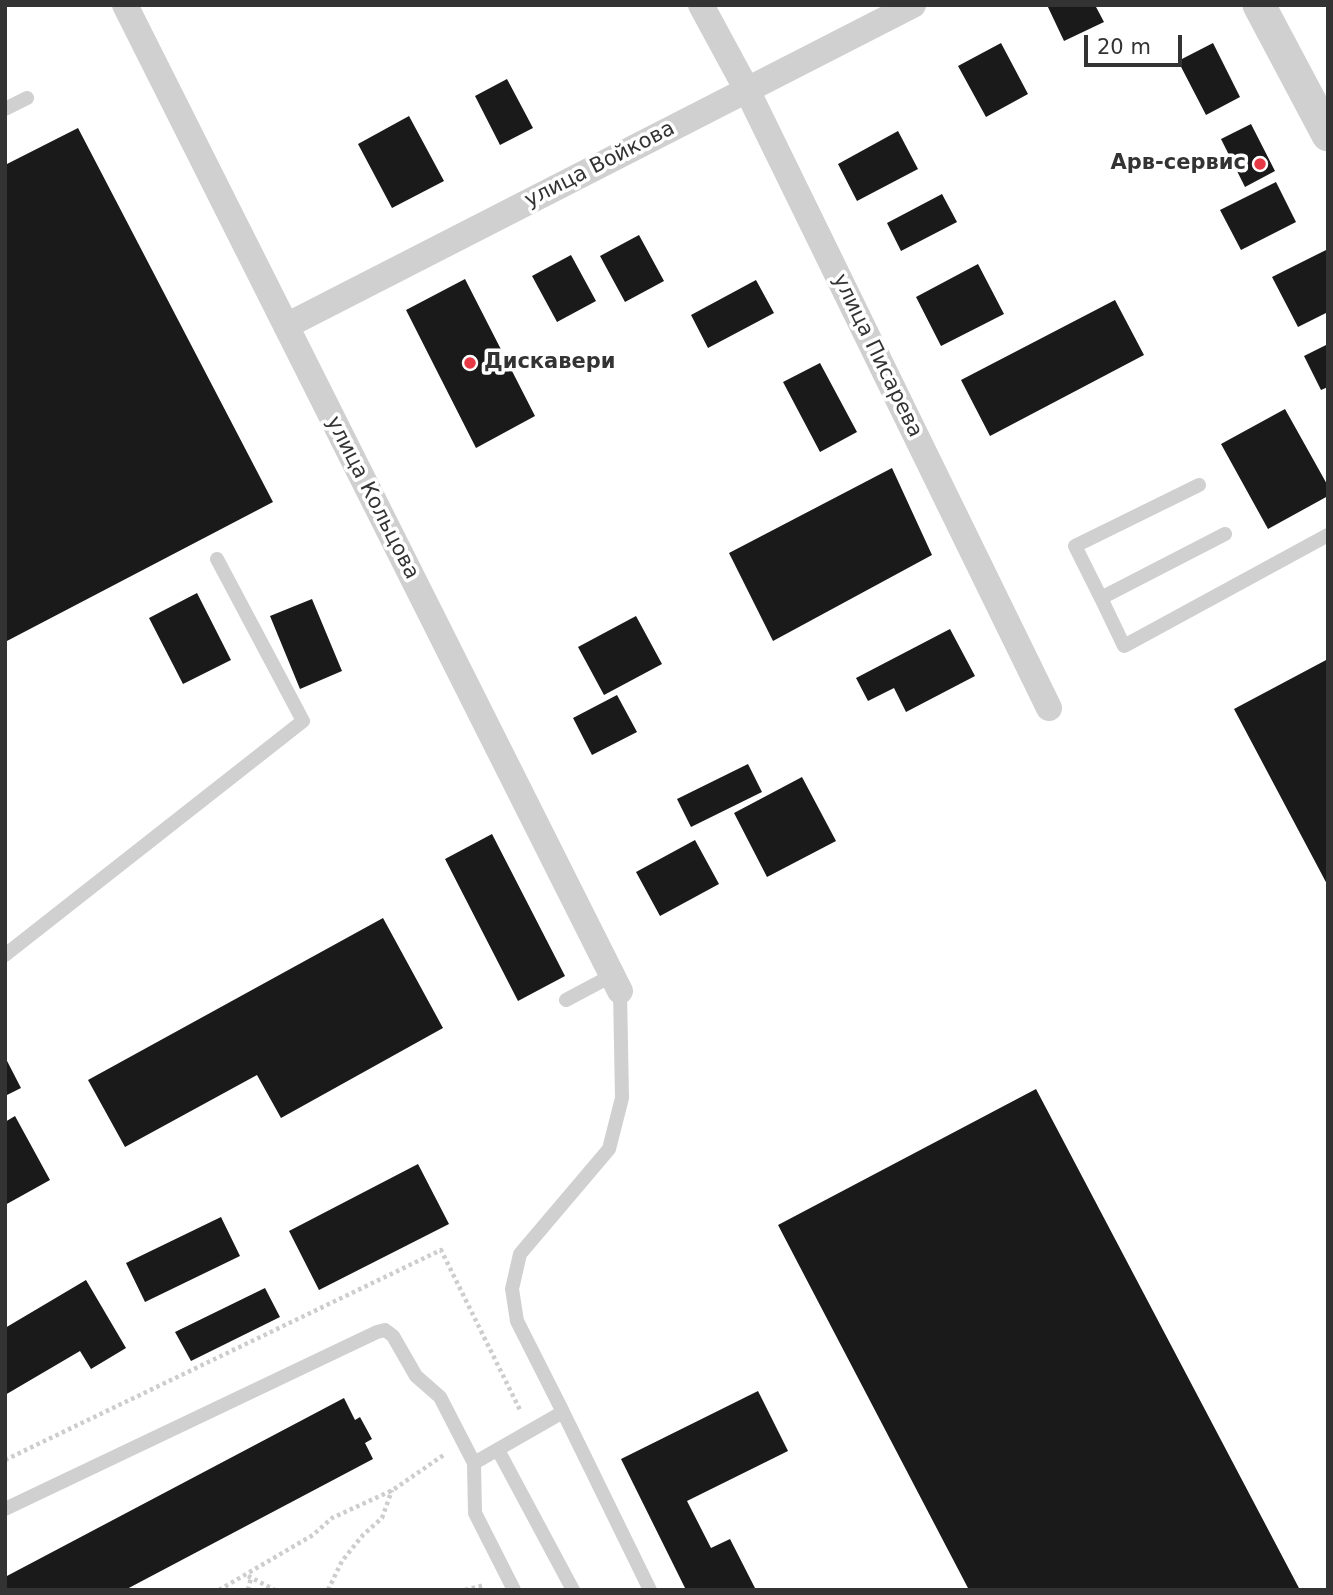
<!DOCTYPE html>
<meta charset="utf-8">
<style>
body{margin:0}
#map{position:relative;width:1333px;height:1595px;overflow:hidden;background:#fff;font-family:"DejaVu Sans",sans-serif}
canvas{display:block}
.frame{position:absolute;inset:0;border:7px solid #333;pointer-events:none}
.scale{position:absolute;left:1084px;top:35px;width:98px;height:32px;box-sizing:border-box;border:4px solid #333;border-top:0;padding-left:9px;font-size:21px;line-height:24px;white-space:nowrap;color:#333;-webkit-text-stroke:5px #fff;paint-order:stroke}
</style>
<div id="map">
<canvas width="1333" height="1595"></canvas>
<div class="frame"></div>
<div class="scale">20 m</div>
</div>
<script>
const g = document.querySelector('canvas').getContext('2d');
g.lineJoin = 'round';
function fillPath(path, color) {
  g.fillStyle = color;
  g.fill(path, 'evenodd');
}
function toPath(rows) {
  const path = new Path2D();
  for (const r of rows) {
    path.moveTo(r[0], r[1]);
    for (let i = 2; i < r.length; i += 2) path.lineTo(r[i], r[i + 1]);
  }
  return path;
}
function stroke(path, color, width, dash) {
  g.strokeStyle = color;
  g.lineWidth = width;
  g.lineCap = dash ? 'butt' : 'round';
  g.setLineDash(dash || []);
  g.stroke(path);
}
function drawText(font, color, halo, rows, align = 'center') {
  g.font = font + ' "DejaVu Sans",sans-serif';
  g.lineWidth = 7;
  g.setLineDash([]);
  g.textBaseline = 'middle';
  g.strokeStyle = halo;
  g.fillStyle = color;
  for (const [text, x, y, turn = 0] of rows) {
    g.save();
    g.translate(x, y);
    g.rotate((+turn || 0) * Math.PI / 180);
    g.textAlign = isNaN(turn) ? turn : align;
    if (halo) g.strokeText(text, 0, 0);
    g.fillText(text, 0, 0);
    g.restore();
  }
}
const building = toPath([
 [1047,5,1095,5,1104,22,1064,41],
 [1001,43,1028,94,986,117,958,66],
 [1213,43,1240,97,1206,115,1178,61],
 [507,79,533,128,500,145,475,96],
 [409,116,444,181,392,208,358,144],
 [1251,124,1275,171,1245,187,1221,139],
 [78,128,273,502,5,642,5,165],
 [898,131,918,169,857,201,838,164],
 [1276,182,1296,222,1241,250,1220,210],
 [942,194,957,222,901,251,887,223],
 [639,235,664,281,625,302,600,256],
 [1328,249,1328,312,1298,327,1272,277],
 [571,255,596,301,557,322,532,276],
 [978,264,1004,314,941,346,916,297],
 [465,279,535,416,476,448,406,310],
 [756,280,774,313,708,348,691,315],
 [1115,300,1144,355,990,436,961,380],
 [1328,344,1328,387,1321,390,1304,356],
 [820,363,857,432,820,452,783,382],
 [1285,409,1328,486,1328,496,1268,529,1221,444],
 [892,468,932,555,773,641,729,553],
 [197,593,231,660,183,684,149,618],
 [312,599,342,671,300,689,270,616],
 [636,616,662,664,604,695,578,647],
 [950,629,975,676,906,712,894,688,868,701,856,678],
 [1328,659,1328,886,1234,709],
 [617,695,637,732,592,755,573,718],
 [748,764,762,792,691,827,677,799],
 [802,777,836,841,767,877,734,813],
 [492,834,565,976,518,1001,445,859],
 [695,840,719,884,660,916,636,872],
 [383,918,443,1028,281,1118,257,1075,125,1147,88,1080],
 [5,1057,21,1088,5,1096],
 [1036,1089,1300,1590,969,1590,778,1225],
 [15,1116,50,1180,5,1205,5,1122],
 [418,1164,449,1224,319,1290,289,1231],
 [221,1217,240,1256,145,1302,126,1263],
 [86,1280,126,1348,91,1369,80,1351,5,1395,5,1328],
 [265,1288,280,1317,191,1361,175,1332],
 [758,1391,788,1451,687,1501,711,1548,730,1539,756,1590,686,1590,621,1459],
 [344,1398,355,1420,360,1417,372,1439,365,1443,373,1459,125,1590,5,1590,5,1577]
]);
const path = toPath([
 [5,1460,441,1250,521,1412],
 [248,1576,275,1590],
 [219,1590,313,1535,332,1518,393,1490,445,1454],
 [248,1590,251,1578],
 [328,1590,342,1561,363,1535,382,1518,392,1490],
 [465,1590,485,1585]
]);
const service = toPath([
 [5,109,27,98],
 [1225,534,1101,598,1124,646,1328,535],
 [1101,598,1075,546,1199,485],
 [5,955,303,721,217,559],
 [566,1000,613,975],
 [563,1412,650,1590],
 [498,1450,573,1590],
 [474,1463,475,1513,514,1590],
 [5,1509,377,1332,385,1330,393,1336,416,1376,440,1397,474,1463,563,1412,517,1321,512,1289,520,1254,609,1149,622,1098,620,991]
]);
const minor = toPath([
 [125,5,620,991],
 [701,5,747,90,1049,708],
 [286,326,913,5]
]);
const tertiary = toPath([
 [1259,5,1328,135]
]);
const markers = [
 [1260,164,7,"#e63946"],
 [470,363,7,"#e63946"]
];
const poiNames = [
 ["Арв-сервис",1246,164],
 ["Дискавери",484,363,"left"]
];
const streetNames = [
 ["улица Войкова",600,165,-27],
 ["улица Писарева",877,356,64],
 ["улица Кольцова",372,498,63]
];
fillPath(building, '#1a1a1a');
stroke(path, '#cdcdcd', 4.5, [3.5, 3.5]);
stroke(service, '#d0d0d0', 14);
stroke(minor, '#d0d0d0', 26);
stroke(tertiary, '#d0d0d0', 33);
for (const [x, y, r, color] of markers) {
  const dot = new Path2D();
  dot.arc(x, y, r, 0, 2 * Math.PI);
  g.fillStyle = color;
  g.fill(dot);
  stroke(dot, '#fff', 2.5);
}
drawText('bold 21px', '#333', '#fff', poiNames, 'right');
drawText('21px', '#333', '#fff', streetNames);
</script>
